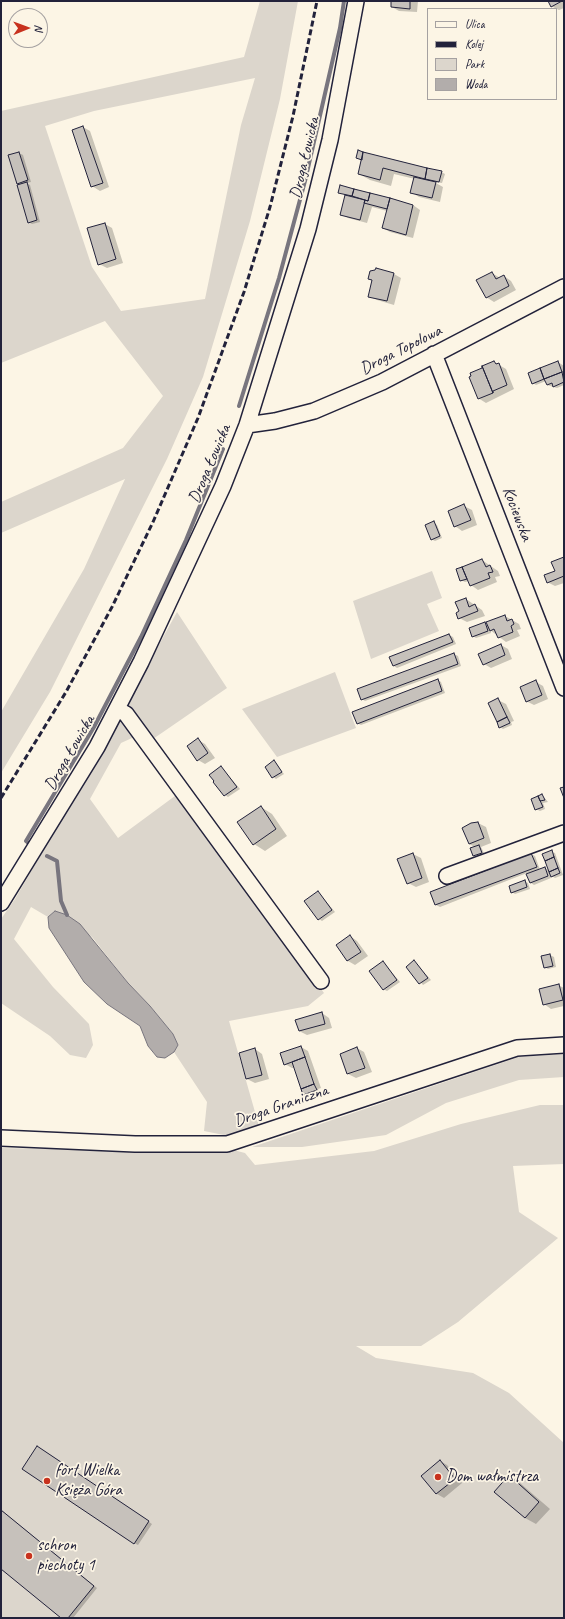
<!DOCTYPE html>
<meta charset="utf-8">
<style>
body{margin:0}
#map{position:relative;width:565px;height:1619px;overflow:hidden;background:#fcf5e5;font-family:Caveat,sans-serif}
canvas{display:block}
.frame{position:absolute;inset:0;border:2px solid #22223b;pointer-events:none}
.legend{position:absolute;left:427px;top:8px;width:130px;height:92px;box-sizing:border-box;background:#fcf5e5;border:1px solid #a5a1a1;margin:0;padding:5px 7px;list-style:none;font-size:12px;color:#22223b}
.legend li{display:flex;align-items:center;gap:8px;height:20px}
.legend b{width:20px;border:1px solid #a5a1a1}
.north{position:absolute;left:8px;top:8px;width:40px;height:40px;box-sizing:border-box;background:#fcf5e5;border:1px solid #a5a1a1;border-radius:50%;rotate:89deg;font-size:11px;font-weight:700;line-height:16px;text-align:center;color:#22223b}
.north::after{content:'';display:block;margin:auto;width:14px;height:18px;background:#c8321e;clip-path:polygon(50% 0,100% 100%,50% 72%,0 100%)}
</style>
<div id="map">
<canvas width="565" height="1619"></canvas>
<div class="frame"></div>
<ul class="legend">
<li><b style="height:5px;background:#fcf5e5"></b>Ulica</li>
<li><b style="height:5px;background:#22223b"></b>Kolej</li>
<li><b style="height:11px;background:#dcd6cc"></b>Park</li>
<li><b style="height:11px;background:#b2adab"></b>Woda</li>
</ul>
<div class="north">N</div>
</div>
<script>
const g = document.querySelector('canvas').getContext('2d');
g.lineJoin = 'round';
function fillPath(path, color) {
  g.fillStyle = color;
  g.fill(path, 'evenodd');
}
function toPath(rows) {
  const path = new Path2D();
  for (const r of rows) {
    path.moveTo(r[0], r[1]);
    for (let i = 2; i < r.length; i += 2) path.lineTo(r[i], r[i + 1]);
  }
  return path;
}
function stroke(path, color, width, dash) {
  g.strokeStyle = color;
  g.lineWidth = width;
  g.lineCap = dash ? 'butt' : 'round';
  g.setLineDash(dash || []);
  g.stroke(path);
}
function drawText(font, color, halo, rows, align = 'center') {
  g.font = font + ' Caveat,sans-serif';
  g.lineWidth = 3.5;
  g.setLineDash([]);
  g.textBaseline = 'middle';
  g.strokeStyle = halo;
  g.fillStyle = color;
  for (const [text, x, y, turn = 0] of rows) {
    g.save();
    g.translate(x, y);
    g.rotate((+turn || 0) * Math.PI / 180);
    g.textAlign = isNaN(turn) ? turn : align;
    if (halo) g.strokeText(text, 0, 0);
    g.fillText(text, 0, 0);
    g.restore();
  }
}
const green = toPath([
 [260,1,298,1,280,99,250,221,203,377,167,459,50,692,1,773,1,712,84,569,125,479,1,533,1,502,123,448,163,396,105,321,1,363,1,111,244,57],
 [255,78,241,125,205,299,121,311,92,267,45,126,94,111],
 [432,571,442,598,427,604,439,631,371,659,353,601],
 [177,612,227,688,153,739,132,738,121,743,90,799,118,838,179,793,324,993,308,1006,229,1021,259,1126,229,1136,204,1131,207,1102,174,1052,178,1045,173,1034,150,1006,128,983,92,937,55,911,48,917,31,907,14,939,53,987,89,1024,93,1045,86,1058,70,1055,50,1036,1,1003,1,919,15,899,82,784],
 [335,672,356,728,277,757,242,709],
 [564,1054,564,1077,519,1080,446,1103,386,1135,302,1147,252,1147,519,1057],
 [540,1105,564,1105,564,1164,513,1166,519,1212,558,1238,458,1322,421,1346,356,1346,376,1358,473,1373,509,1393,564,1443,564,1618,1,1618,1,1148,107,1150,206,1143,245,1153,255,1165,374,1151,461,1124]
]);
const water = toPath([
 [55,911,67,915,80,924,128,983,150,1006,173,1034,178,1045,174,1052,165,1058,157,1057,148,1046,140,1026,107,1004,84,982,49,928,48,917,55,911]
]);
const shadow = toPath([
 [392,1,418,1,417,12,399,11,392,7],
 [549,1,564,1,564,8,559,10,551,6],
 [83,127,90,131,109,187,100,191,92,186],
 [19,153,23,155,31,182,26,183,30,185,40,222,32,224,29,222,21,185,18,183,9,156],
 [357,158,441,172,445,174,442,183,434,182,443,187,440,202,419,197,411,192,415,179,394,174,391,186,370,180,359,174,362,160],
 [341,186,413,205,420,210,413,238,390,232,383,228,387,211,372,207,367,223,348,218,341,214,346,195,340,192],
 [105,224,112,228,123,263,107,268,99,264],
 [376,269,394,274,401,278,394,305,377,300,369,296,373,281,369,279],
 [492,273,500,278,504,276,511,281,516,290,494,302,486,297],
 [494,362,506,369,514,389,486,403,478,398,473,377],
 [558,362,564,366,564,385,557,388,547,385,546,381,536,385,533,383],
 [464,506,472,510,477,525,462,531,455,526],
 [434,523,437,525,442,538,435,541,431,539],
 [564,558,564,583,555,586,547,582],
 [482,560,498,571,500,576,495,577,497,582,478,590,471,585,469,581,465,582,461,580,457,570],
 [466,599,482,610,485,616,467,622,459,618],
 [505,616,519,624,521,629,517,630,520,636,506,642,490,630,491,633,476,638,473,636,484,623,488,625],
 [449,635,453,637,456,644,397,668,394,666],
 [501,645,508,649,512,659,491,668,484,664],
 [454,654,458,656,461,666,365,701,362,699],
 [438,680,441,682,445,693,361,725,357,723],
 [536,682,543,686,548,699,534,705,526,701],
 [498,700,506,704,514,721,511,722,512,725,503,729,500,727],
 [198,740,205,744,215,758,205,764,198,760],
 [274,762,284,774,276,779,273,777],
 [221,767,240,789,228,797,225,795,215,782],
 [542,795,548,802,543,803,545,809,540,811,536,809],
 [261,807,272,814,287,836,265,851,254,844],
 [478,823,486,827,491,843,481,847,485,855,477,857,474,856,475,847,469,844],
 [552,852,555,853,563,875,555,878,550,875,551,878,534,885,531,883,527,873,440,907,436,905,431,892,531,854,535,856,540,870,545,868,550,871],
 [413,854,421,858,429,882,416,887,408,883,399,859],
 [524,881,528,883,530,889,515,894,512,892],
 [318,892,335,912,322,921,319,919],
 [350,936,357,941,368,956,355,965,348,961,337,945],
 [550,955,554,957,556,967,548,969,545,967,542,957],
 [383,962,400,982,387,991,383,989],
 [415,962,431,980,423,985,408,967],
 [558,985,564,988,564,1006,551,1009,544,1004],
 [322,1013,329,1018,332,1028,307,1035,299,1031],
 [301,1047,308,1051,321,1088,318,1089,319,1092,307,1096,304,1094,295,1068,292,1068,285,1064],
 [357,1048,364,1052,372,1072,356,1078,348,1074,341,1054],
 [255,1049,262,1054,269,1079,255,1083,247,1079],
 [41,1449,152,1524,138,1545,134,1543],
 [440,1461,447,1465,462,1483,444,1498,437,1494,422,1476],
 [509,1477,520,1483,550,1509,536,1524,525,1518],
 [1,1510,97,1588,73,1618,62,1618,1,1568]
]);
const stream = toPath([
 [239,406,279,278,305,181,340,28,344,1],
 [32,846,26,841,94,727,141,637,186,540,223,449],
 [47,856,57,861,61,901,67,915]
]);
const building = toPath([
 [391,1,410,1,410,9,391,7,391,1],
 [548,1,562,1,551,7,548,1],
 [83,126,103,183,91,187,72,130,83,126],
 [358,150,363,152,362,160,356,158,358,150],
 [19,152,28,180,17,184,8,155,19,152],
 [363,152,427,168,425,179,383,168,380,180,358,174,363,152],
 [427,168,442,171,439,182,425,179,427,168],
 [414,177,436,182,432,198,410,193,414,177],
 [27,182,37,220,28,223,17,185,27,182],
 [340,185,354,189,352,196,338,193,340,185],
 [354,189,370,193,368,201,352,196,354,189],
 [370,193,390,198,387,209,364,203,365,200,368,201,370,193],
 [345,195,365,200,360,220,340,215,345,195],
 [390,198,413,205,406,235,382,228,390,198],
 [105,223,116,259,98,265,87,228,105,223],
 [376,268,394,273,387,301,368,297,372,280,368,279,370,271,375,270,376,268],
 [492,272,496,279,504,275,509,286,486,298,476,280,492,272],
 [494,361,496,364,499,363,507,385,493,391,493,393,482,366,494,361],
 [558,361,562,372,544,379,540,368,558,361],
 [482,366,493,393,478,399,469,377,471,376,470,373,482,368,482,366],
 [540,368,544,379,532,384,528,373,540,368],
 [562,372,564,382,553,387,552,383,547,385,544,379,562,372],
 [464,504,471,520,454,527,448,511,464,504],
 [434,521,440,536,431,540,425,525,434,521],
 [564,557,564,576,547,583,544,575,555,571,551,562,564,557],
 [482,559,486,567,490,565,493,572,488,573,490,578,470,586,462,567,482,559],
 [462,567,467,579,460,581,456,569,462,567],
 [466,598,469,607,475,604,478,611,458,619,456,613,459,611,455,602,466,598],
 [505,615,507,621,512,619,514,624,511,626,513,632,498,638,494,629,490,631,486,622,505,615],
 [485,622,488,631,472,637,469,628,485,622],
 [449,634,453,642,393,666,389,657,449,634],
 [501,644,505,655,483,665,478,654,501,644],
 [454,653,458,664,361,700,357,689,454,653],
 [438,679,442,691,357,724,352,712,438,679],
 [536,680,542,695,526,702,520,687,536,680],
 [498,698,507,717,497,722,488,703,498,698],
 [507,717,510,723,499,728,497,722,507,717],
 [198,738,208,753,197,761,187,746,198,738],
 [274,760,282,772,272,778,265,767,274,760],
 [221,766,237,787,224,796,213,782,214,781,209,775,221,766],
 [564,787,564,798,560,788,564,787],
 [542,794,545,800,540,801,538,796,542,794],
 [538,796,543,807,535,810,531,799,538,796],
 [261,806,276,829,253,845,237,822,261,806],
 [478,822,484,838,469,844,462,828,471,823,478,822],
 [479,845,482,853,473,856,470,848,479,845],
 [552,850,554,857,545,861,542,854,552,850],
 [413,853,422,878,407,884,397,859,413,853],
 [531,853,537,867,435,905,430,892,531,853],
 [554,857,558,868,549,872,545,861,554,857],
 [545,867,548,876,530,883,526,874,545,867],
 [558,868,560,873,551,877,549,872,558,868],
 [525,880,527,887,511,893,509,886,525,880],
 [318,891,332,910,318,920,304,901,318,891],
 [350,935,361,952,347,961,336,945,350,935],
 [550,954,553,966,544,968,541,956,550,954],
 [414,960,428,978,419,984,406,967,414,960],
 [383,961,397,980,383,990,369,971,383,961],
 [559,984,563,1000,543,1005,539,989,559,984],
 [322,1012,325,1024,299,1031,295,1020,322,1012],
 [301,1046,305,1057,284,1065,280,1053,301,1046],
 [357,1047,365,1068,347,1074,340,1054,357,1047],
 [255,1048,262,1075,246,1079,239,1053,255,1048],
 [305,1057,314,1084,301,1089,292,1062,305,1057],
 [314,1084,317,1090,303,1095,301,1089,314,1084],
 [37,1446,149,1521,134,1544,22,1469,37,1446],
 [440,1460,455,1479,436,1494,421,1476,440,1460],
 [509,1475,539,1502,525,1518,494,1492,509,1475],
 [1,1510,94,1586,68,1618,61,1618,1,1569,1,1510]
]);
const minor = toPath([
 [434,354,564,688],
 [247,425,275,421,314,411,382,382,564,287],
 [117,709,126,714,321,981],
 [447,876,564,833],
 [1,903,97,747,141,662,223,486,247,425,308,229,330,140,356,1],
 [1,1138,135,1144,227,1144,517,1048,564,1045]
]);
const rail = toPath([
 [1,798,66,692,112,607,153,522,198,418,244,292,270,207,293,116,317,1]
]);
const markers = [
 [438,1477,4,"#c8321e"],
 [47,1481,4,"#c8321e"],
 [29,1556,4,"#c8321e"]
];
const streetNames = [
 ["Droga Łowicka",305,158,-77],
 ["Droga Topolowa",401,350,-27],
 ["Droga Łowicka",210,464,-67],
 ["Kociewska",517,514,69],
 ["Droga Łowicka",70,753,-60],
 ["Droga Graniczna",281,1106,-19]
];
const poiNames = [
 ["fort Wielka",55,1471],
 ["Księża Góra",55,1491],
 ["Dom wałmistrza",446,1477],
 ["schron",37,1546],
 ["piechoty 1",37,1566]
];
fillPath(green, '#dcd6cc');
fillPath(water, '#b2adab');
stroke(water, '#78757e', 1);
fillPath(shadow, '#0003');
stroke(stream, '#78757e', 4);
fillPath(building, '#c6c1bb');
stroke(building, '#22223b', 1);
stroke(minor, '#22223b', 18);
stroke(minor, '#fcf5e5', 15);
stroke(rail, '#22223b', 3, [6, 3]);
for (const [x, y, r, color] of markers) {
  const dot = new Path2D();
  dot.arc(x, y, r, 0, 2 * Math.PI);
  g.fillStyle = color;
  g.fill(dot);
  stroke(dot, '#fcf5e5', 1.5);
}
drawText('17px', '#22223b', '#fcf5e5', streetNames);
drawText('17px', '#22223b', '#fcf5e5', poiNames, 'left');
</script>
